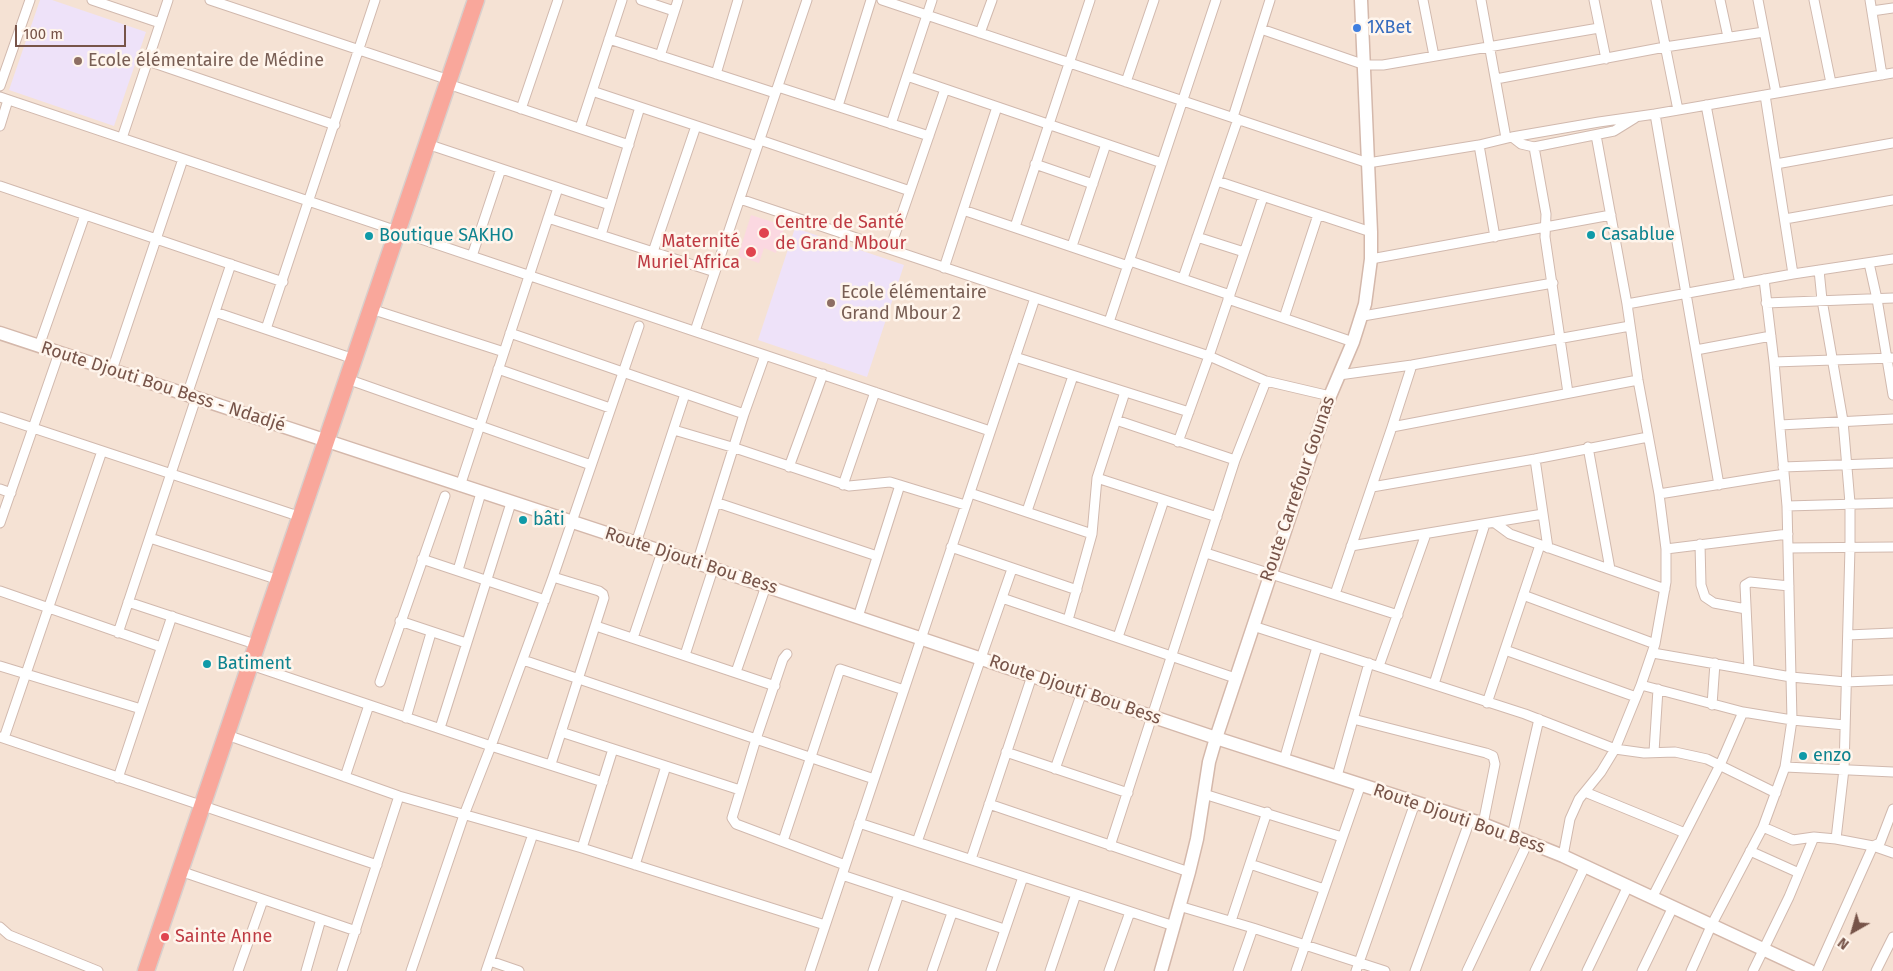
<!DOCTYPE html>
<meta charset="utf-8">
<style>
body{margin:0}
#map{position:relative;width:1893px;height:971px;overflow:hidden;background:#fdf1e6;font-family:"Fira Sans",sans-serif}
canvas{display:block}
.north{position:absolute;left:1828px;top:906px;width:50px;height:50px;-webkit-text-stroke:4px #fff5ec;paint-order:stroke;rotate:218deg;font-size:14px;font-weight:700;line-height:20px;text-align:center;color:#775449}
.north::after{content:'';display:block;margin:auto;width:18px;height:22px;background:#775449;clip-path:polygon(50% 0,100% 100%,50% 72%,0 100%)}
.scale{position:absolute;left:15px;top:25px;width:111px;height:22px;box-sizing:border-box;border:2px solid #775449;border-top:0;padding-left:6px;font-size:15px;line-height:18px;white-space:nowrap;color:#775449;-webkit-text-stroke:4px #fff5ec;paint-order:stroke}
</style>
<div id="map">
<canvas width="1893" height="971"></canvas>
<div class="north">N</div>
<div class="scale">100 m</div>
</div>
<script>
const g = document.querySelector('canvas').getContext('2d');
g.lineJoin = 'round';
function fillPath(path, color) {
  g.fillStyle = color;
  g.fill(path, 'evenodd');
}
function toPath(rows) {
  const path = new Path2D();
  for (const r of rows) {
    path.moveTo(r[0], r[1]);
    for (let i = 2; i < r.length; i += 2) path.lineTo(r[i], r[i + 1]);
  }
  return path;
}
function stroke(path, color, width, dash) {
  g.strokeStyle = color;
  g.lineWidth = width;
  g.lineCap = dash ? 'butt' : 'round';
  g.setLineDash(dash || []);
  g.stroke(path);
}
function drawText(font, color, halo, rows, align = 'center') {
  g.font = font + ' "Fira Sans",sans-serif';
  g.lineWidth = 5;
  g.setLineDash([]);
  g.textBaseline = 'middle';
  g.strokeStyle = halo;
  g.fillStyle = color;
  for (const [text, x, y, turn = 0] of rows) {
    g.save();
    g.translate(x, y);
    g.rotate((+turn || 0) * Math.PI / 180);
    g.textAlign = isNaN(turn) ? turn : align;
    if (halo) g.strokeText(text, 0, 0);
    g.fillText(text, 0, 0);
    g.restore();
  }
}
const residential = toPath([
 [0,0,1893,0,1893,971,0,971]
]);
const education = toPath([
 [40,0,52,0,146,32,114,126,9,90],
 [795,228,904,265,867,377,758,340]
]);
const medical = toPath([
 [751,215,785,226,776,253,764,248,759,263,738,256]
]);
const street = toPath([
 [92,0,160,23],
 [210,0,449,80],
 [641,0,674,11],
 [882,0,1368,163,1479,145,1512,137,1599,122,1655,114,1893,73],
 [1423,0,1434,56],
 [1481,0,1506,138],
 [1594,0,1606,59],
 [1656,0,1678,110],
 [1720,0,1728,37],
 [1758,0,1776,93],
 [1814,0,1831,83],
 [1870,0,1882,75],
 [1872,11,1893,8],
 [1261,29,1365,65,1383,65,1599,28],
 [980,33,992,0],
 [609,39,775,93],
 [660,56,678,0],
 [148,61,335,125],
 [716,74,738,0],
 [907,76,1162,163],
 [1496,79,1665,47,1764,32],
 [1126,82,1154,0],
 [448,84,629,145],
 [0,86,30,0],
 [778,87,929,136],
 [592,91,757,146],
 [1765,95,1793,274],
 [0,97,990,431],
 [1706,105,1740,284],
 [838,106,871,0],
 [521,109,558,0],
 [1655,114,1719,485],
 [1233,117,1270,0],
 [891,124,932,0],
 [0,126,8,100],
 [580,128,622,0],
 [1512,137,1521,144,1534,147,1614,131,1635,118],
 [122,138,168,0],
 [760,140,910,191],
 [427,144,610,205],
 [1479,145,1495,237],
 [1534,147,1546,214,1545,237,1568,393],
 [1035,164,1093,184],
 [1776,164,1893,143],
 [1217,181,1371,232],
 [0,186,283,282],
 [740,199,1209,356,1266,381,1330,396],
 [963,210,1128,266],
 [548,218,715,272],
 [1785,219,1893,200],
 [1015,227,1090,0],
 [601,235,640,107],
 [1197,237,1244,252],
 [1072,246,1106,144],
 [890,249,945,89],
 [653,252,696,126],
 [472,256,501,169],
 [1371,259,1611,215],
 [1130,261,1230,295],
 [1869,263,1877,299,1893,395],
 [944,268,997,107],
 [1819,270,1822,300,1843,421,1850,503,1850,547,1844,769,1836,839],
 [1183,278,1238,119],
 [1228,299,1353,342],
 [1766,303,1893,298],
 [1627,304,1793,274,1893,259],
 [371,309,504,352],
 [215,312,354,359],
 [1363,316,1553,283],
 [1284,318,1318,215],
 [1109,322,1216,0],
 [266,329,375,0],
 [695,331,807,0],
 [510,333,744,414],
 [39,346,85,215],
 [1696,350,1771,336],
 [1015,357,1189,412],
 [1774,362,1893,358],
 [498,369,610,408],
 [112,370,183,159],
 [1339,375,1412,365,1630,326],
 [347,379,591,465],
 [187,395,231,264],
 [0,417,301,517],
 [1116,420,1235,460],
 [1780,425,1893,419],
 [1392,427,1638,380],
 [674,430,735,448,849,486,890,482,965,505],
 [1178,442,1209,356,1263,197],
 [1588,447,1610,569],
 [1535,459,1548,548],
 [789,467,823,374],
 [1783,467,1893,463],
 [1097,478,1217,517],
 [843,485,875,392],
 [460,486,558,188],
 [1372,487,1535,459,1648,437],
 [0,489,11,493],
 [970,493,1092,534],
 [1659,494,1784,474],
 [718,503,877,556],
 [1787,506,1893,503],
 [1027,511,1073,376],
 [0,523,59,353],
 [1495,523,1510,534,1665,589],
 [150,538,279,580],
 [636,543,685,394],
 [1700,544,1701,585,1705,597,1714,603,1746,609],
 [1351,546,1543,514],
 [951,547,1077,590],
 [1789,548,1893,547],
 [1666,549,1788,534],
 [1206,553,1398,615],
 [422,559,545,600],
 [697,563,744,414,765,355],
 [458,570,481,493],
 [0,591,161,647],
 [1335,594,1392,427,1412,365],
 [1523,595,1655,644],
 [1002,598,1235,678],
 [128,602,258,645],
 [858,617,900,485],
 [1068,620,1092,534,1097,478,1125,392],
 [400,621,466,643],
 [596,626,775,686],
 [1253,626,1525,714,1615,749,1644,753,1675,752,1707,759,1776,793],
 [118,633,196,398],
 [1848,635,1893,633],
 [1118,637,1164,500],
 [633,638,662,552],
 [1505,650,1636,697],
 [1653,653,1791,677,1846,682,1893,680],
 [787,654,783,659,756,739,732,818,736,824,845,865],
 [685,655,713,569],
 [523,660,874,779],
 [251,665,491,746,603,782],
 [0,666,141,709],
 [1379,666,1426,534],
 [1749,669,1745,585,1750,582,1789,586],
 [736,672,766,586],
 [380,682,445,496],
 [1434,684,1485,524],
 [1641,685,1743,712,1792,720,1845,725],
 [1487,703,1540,545],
 [1712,705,1715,663],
 [406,718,431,633],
 [1353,719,1486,753,1493,756,1495,764,1483,824],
 [440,728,511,503],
 [561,732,740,790],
 [227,735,399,796,582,848,825,925],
 [0,737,377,865],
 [4,738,102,451],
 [1006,752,1128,793],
 [1654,752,1658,689],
 [1284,760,1317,647],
 [551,764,604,598,603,594,599,591,553,577],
 [1785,767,1893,772],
 [1055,769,1082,692],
 [1337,776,1369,663],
 [345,777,369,705],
 [118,778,172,616],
 [1585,792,1685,833],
 [1204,794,1342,837],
 [989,804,1189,872],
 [859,823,1174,926],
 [1763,827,1793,840,1814,837,1836,839,1873,846,1893,853],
 [1512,836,1539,719],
 [783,841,840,669,904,690],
 [917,842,1012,569],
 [1110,846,1235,460,1266,381],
 [582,848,613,749],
 [1750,851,1799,873],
 [1563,856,1570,819,1579,799,1601,772,1615,749,1641,685,1655,644,1666,582,1666,549,1659,494,1638,380,1627,304,1596,135],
 [971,859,1032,676],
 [1250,864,1324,889],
 [635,865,666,766],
 [180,871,356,931],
 [842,875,1004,929],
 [1653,896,1720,765,1743,712],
 [1179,906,1253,928,1385,971],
 [1231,921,1267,812],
 [0,927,9,935,98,971],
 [490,961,519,971],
 [238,971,263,900],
 [306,971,321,919],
 [342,971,399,796],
 [411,971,464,815,491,746,553,577,639,326],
 [486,971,533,834],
 [810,971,1035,298],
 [873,971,899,894],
 [932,971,952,913],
 [991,971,1023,877],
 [1050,971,1076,894],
 [1109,971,1130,912],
 [1238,971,1253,928],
 [1296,971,1361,784],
 [1356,971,1415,803],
 [1415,971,1470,820],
 [1467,971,1528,842],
 [1535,971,1585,866],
 [1587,971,1628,886],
 [1642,971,1673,907],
 [1691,971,1712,924,1763,827,1785,767,1792,720,1787,506,1774,362,1764,279],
 [1753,971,1789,897,1814,837],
 [1817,971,1873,846,1880,843,1893,809],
 [1876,971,1893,937]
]);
const secondary = toPath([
 [0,333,697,563,1216,738,1483,824,1563,856,1810,971],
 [1161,971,1189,872,1197,839,1209,762,1216,738,1330,396,1353,342,1365,304,1371,259,1371,232,1361,0]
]);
const highway = toPath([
 [146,971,476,0]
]);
const markers = [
 [1357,28,5,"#3f7fe0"],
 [78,61,5,"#8d6e63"],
 [764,233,6,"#e0444e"],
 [1591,235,5,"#0f9aa8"],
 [369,236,5,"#0f9aa8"],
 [751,252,6,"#e0444e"],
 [831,303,5,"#8d6e63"],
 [523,520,5,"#0f9aa8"],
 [207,664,5,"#0f9aa8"],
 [1803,756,5,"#0f9aa8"],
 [165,937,5,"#e0444e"]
];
const shopNames = [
 ["1XBet",1367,28]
];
const educationNames = [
 ["Ecole élémentaire de Médine",88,61],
 ["Ecole élémentaire",841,293],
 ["Grand Mbour 2",841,314]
];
const healthNames = [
 ["Centre de Santé",775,223],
 ["de Grand Mbour",775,244],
 ["Maternité",740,242,"right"],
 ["Muriel Africa",740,263,"right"],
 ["Sainte Anne",175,937]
];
const cultureNames = [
 ["Casablue",1601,235],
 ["Boutique SAKHO",379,236],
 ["bâti",533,520],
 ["Batiment",217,664],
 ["enzo",1813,756]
];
const streetNames = [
 ["Route Djouti Bou Bess - Ndadjé",163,387,18],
 ["Route Carrefour Gounas",1298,489,-71],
 ["Route Djouti Bou Bess",691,561,18],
 ["Route Djouti Bou Bess",1075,690,19],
 ["Route Djouti Bou Bess",1459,819,19]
];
fillPath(residential, '#f5e2d4');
fillPath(education, '#eee2f9');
fillPath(medical, '#fbd8e1');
stroke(street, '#d1b9ae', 11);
stroke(secondary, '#d4b8ab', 15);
stroke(highway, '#d9cfcc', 19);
stroke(street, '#fff', 9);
stroke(secondary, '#fff', 12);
stroke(highway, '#f9a79b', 16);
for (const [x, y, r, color] of markers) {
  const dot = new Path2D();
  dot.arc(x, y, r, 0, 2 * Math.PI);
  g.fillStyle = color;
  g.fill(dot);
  stroke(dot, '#fff5ec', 2);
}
drawText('18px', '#366cbe', '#fff5ec', shopNames, 'left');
drawText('18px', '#785e54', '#fff5ec', educationNames, 'left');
drawText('18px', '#be3a42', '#fff5ec', healthNames, 'left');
drawText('18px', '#0d838f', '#fff5ec', cultureNames, 'left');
drawText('18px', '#775449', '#fff5ec', streetNames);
</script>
